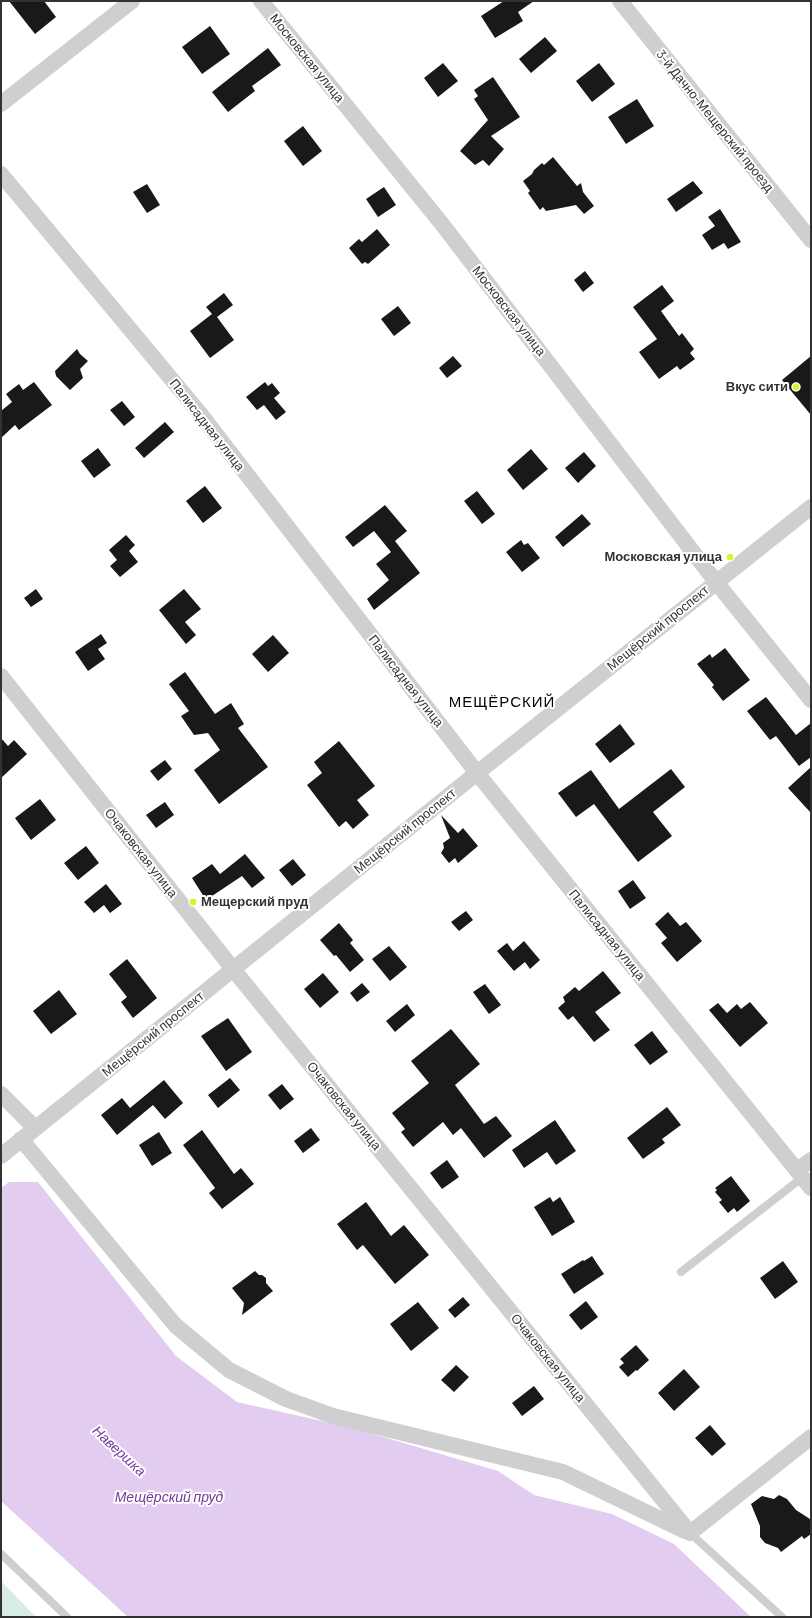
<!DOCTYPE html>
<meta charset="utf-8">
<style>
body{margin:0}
#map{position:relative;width:812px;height:1618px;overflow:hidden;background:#fff;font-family:Barlow,sans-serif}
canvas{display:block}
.frame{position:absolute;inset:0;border:2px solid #323232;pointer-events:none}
</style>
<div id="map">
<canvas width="812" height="1618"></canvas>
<div class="frame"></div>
</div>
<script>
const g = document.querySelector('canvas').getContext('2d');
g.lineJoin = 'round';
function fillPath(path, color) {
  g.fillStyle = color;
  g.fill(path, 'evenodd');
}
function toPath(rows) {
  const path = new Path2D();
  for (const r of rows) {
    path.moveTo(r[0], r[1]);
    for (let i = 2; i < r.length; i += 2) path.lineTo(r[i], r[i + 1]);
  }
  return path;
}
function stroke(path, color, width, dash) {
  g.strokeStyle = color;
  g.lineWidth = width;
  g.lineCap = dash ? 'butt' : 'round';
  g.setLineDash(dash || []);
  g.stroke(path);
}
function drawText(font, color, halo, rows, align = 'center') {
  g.font = font + ' Barlow,sans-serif';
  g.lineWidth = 4;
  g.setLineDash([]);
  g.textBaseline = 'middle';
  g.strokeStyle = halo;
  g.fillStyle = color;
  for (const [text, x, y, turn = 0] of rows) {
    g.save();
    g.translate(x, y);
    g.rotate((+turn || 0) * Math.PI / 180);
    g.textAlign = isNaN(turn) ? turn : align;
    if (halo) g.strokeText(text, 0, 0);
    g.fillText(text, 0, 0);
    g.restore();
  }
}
const green = toPath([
 [1,1581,36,1617,1,1617]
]);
const water = toPath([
 [9,1182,38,1182,176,1356,237,1402,353,1428,498,1471,534,1495,612,1514,674,1544,751,1617,128,1617,1,1501,1,1188]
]);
const building = toPath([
 [9,1,44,1,56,17,35,34],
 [504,1,534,1,518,12,523,21,495,38,481,16],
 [210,26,230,54,202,74,182,47],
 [545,37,557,51,531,73,519,59],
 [268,48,281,65,252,86,255,91,228,112,212,92],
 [443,63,458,81,438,97,424,78],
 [599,63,615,84,592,102,576,81],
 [493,77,520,117,491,136,504,149,489,166,483,160,475,165,460,151,488,120,474,99,478,96,474,90],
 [637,99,654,126,626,144,608,117],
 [303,126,322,151,303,166,284,141],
 [553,157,577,186,581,183,583,192,594,206,584,214,576,205,546,211,543,207,540,210,528,193,530,191,523,181,532,174,534,170,542,163,544,165],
 [693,181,703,193,676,212,667,199],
 [147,184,160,205,147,213,133,192],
 [384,187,396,205,378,217,366,199],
 [720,209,741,242,728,249,724,243,712,250,702,235,715,226,708,217],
 [377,229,390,245,368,264,365,262,362,264,349,248,359,239,362,242],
 [585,271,594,283,583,292,574,280],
 [662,285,674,301,661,311,679,336,682,333,694,349,690,353,695,359,680,370,677,366,659,379,639,352,657,339,633,307],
 [224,293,233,305,217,317,234,340,210,358,190,331,212,314,206,307],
 [398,306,411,323,394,336,381,319],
 [77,349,80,354,88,361,80,369,83,378,70,390,56,376,55,371],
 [453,356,462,366,447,378,439,368],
 [811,356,811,415,782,380],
 [34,382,52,405,19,430,15,425,1,438,1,411,12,402,6,394,19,384,23,390],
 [265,382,268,386,272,383,280,393,274,398,286,412,276,420,264,405,257,410,246,397],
 [122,401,135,417,124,426,110,410],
 [165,422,174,432,144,458,135,448],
 [98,448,111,465,94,478,81,461],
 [531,449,548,469,523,490,507,470],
 [584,452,596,466,578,483,565,468],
 [205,486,222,508,203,523,186,501],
 [477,491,495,514,482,524,464,501],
 [385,505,407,531,395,541,420,573,374,610,367,599,389,580,376,564,391,552,374,531,353,547,345,537],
 [582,514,591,524,563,547,555,537],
 [126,535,135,545,129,551,138,562,120,577,110,566,117,560,109,550],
 [521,540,524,545,528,543,540,558,522,572,506,552],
 [36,589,43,599,31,607,24,598],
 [184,589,201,609,185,622,196,635,186,644,159,610],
 [101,634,107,643,98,649,105,659,88,671,75,652],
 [273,635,289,653,268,672,252,654],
 [725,648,750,680,723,701,712,687,714,685,697,664,710,654,712,658],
 [185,672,215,714,231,703,244,724,238,728,268,767,219,804,194,770,220,750,208,733,194,735,181,716,189,711,169,684],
 [766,697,796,735,811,723,811,757,799,766,776,736,770,740,747,711],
 [620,724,635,744,610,763,595,744],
 [1,738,8,746,14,740,27,754,1,778],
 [339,741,375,786,357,800,369,815,353,829,346,821,339,827,307,785,322,773,314,762],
 [165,760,172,769,158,781,150,771],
 [811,767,811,813,788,788],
 [671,769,685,787,653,812,672,836,638,862,594,804,576,817,558,793,591,770,619,809],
 [40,799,56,820,31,840,15,818],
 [165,802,174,815,156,828,146,815],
 [441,815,458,833,463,828,478,846,458,863,455,858,449,863,441,853,444,848,443,843,450,838],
 [86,846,99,863,78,880,64,863],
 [245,854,265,878,252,888,242,876,206,900,192,878,212,864,220,874],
 [293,859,306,875,292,886,279,870],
 [633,880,646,898,630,909,618,891],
 [106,884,122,904,110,913,104,905,94,913,84,902],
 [466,911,473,920,459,931,451,922],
 [668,912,680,926,686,922,702,941,677,962,661,943,667,938,655,924],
 [339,923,353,940,350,943,364,960,350,972,336,955,334,956,320,940],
 [524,941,540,960,530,969,525,962,514,971,497,951,507,943,513,951],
 [389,946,407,967,390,981,372,959],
 [127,959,157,998,133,1018,121,1002,127,997,109,974],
 [603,971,621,993,595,1012,610,1030,594,1042,573,1016,568,1020,558,1008,565,1002,563,997,575,987,579,991],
 [323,973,339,992,320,1008,304,989],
 [362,983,370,992,357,1002,350,993],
 [485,984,501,1005,489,1014,473,992],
 [59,990,77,1014,51,1034,33,1011],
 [750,1002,768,1023,740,1047,709,1010,718,1003,727,1013,737,1004,741,1009],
 [407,1004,415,1015,395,1032,386,1021],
 [228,1018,252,1052,226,1071,201,1036],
 [451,1029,480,1064,455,1085,484,1124,496,1116,512,1136,484,1158,461,1128,453,1135,443,1122,413,1147,401,1132,405,1129,392,1113,429,1083,411,1061],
 [652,1031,668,1052,650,1065,634,1045],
 [230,1078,240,1090,218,1108,208,1095],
 [164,1080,183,1103,165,1119,153,1105,117,1135,101,1115,122,1098,130,1108],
 [282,1084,294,1099,280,1110,268,1095],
 [667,1107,681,1125,662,1139,665,1143,643,1159,627,1138],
 [555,1120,576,1151,556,1165,547,1152,524,1168,512,1150],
 [311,1128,320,1140,303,1153,294,1141],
 [202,1130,234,1174,241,1168,254,1184,222,1209,209,1193,215,1188,183,1145],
 [159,1132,172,1153,152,1166,139,1145],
 [447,1160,459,1177,442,1189,430,1173],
 [731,1176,750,1201,737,1212,734,1208,728,1213,719,1202,722,1200,715,1192,717,1190,715,1188],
 [550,1197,553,1202,560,1197,575,1222,552,1236,534,1207],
 [366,1202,391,1236,404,1225,429,1255,395,1284,363,1245,357,1250,337,1224],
 [592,1256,604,1274,574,1294,561,1274,583,1260,584,1261],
 [783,1261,798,1282,775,1299,760,1278],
 [255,1271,259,1275,262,1275,266,1278,266,1283,273,1291,242,1315,244,1303,232,1288],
 [463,1297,470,1305,455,1318,448,1310],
 [586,1301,598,1317,581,1330,569,1315],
 [418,1302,439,1328,411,1351,390,1324],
 [636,1345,649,1360,637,1371,636,1370,628,1377,619,1367,624,1363,620,1359],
 [456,1365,469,1377,454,1392,441,1380],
 [684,1369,700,1387,674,1411,658,1393],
 [534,1386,544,1399,522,1416,512,1403],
 [710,1425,726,1444,712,1456,695,1438],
 [779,1495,787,1499,796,1510,810,1519,811,1527,811,1534,804,1539,802,1536,781,1552,778,1548,765,1543,760,1537,760,1526,751,1504,762,1496,774,1499]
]);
const service = toPath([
 [681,1272,803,1177],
 [690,1533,782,1617],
 [1,1554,67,1617]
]);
const minor = toPath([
 [261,1,442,224,716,582,811,700],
 [620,1,811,240],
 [1,104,132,1],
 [1,174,198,411,477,773,811,1188],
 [1,676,233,969,690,1533],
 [1,1094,35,1128],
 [21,1139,175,1325,229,1370,286,1399,333,1416,563,1472,685,1531],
 [1,1156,477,773,811,507],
 [797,1170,811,1160],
 [690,1533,811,1437]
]);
const markers = [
 [796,387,4,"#d7f32b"],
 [730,557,4,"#d7f32b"],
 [193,902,4,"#d7f32b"]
];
const streetNames = [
 ["Московская улица",307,58,51],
 ["3-й Дачно-Мещерский проезд",715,121,51],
 ["Московская улица",509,311,52],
 ["Палисадная улица",207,425,52],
 ["Мещёрский проспект",658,628,-39],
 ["Палисадная улица",406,681,52],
 ["Мещёрский проспект",405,831,-39],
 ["Очаковская улица",141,853,52],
 ["Палисадная улица",607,935,51],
 ["Мещёрский проспект",153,1034,-39],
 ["Очаковская улица",344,1106,51],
 ["Очаковская улица",548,1358,51]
];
const poiNames = [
 ["Вкус сити",788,387],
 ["Московская улица",722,557],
 ["Мещерский пруд",201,902,"left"]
];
const waterNames = [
 ["Навершка",119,1451,43],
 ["Мещёрский пруд",169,1497]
];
const quarterNames = [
 ["МЕЩЁРСКИЙ",502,702]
];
fillPath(green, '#d9ebe6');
fillPath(water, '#e2ccf0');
fillPath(building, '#191919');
stroke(service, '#cfcfcf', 8);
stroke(minor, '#cfcfcf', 16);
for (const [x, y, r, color] of markers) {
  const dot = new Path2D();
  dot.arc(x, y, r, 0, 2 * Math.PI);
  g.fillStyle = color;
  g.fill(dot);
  stroke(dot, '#fff', 1.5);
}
drawText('13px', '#323232', '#fff', streetNames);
drawText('bold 13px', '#323232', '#fff', poiNames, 'right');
drawText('italic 14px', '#74389d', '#fff', waterNames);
g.letterSpacing = '1px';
drawText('15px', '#000', '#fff', quarterNames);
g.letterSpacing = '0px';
</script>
